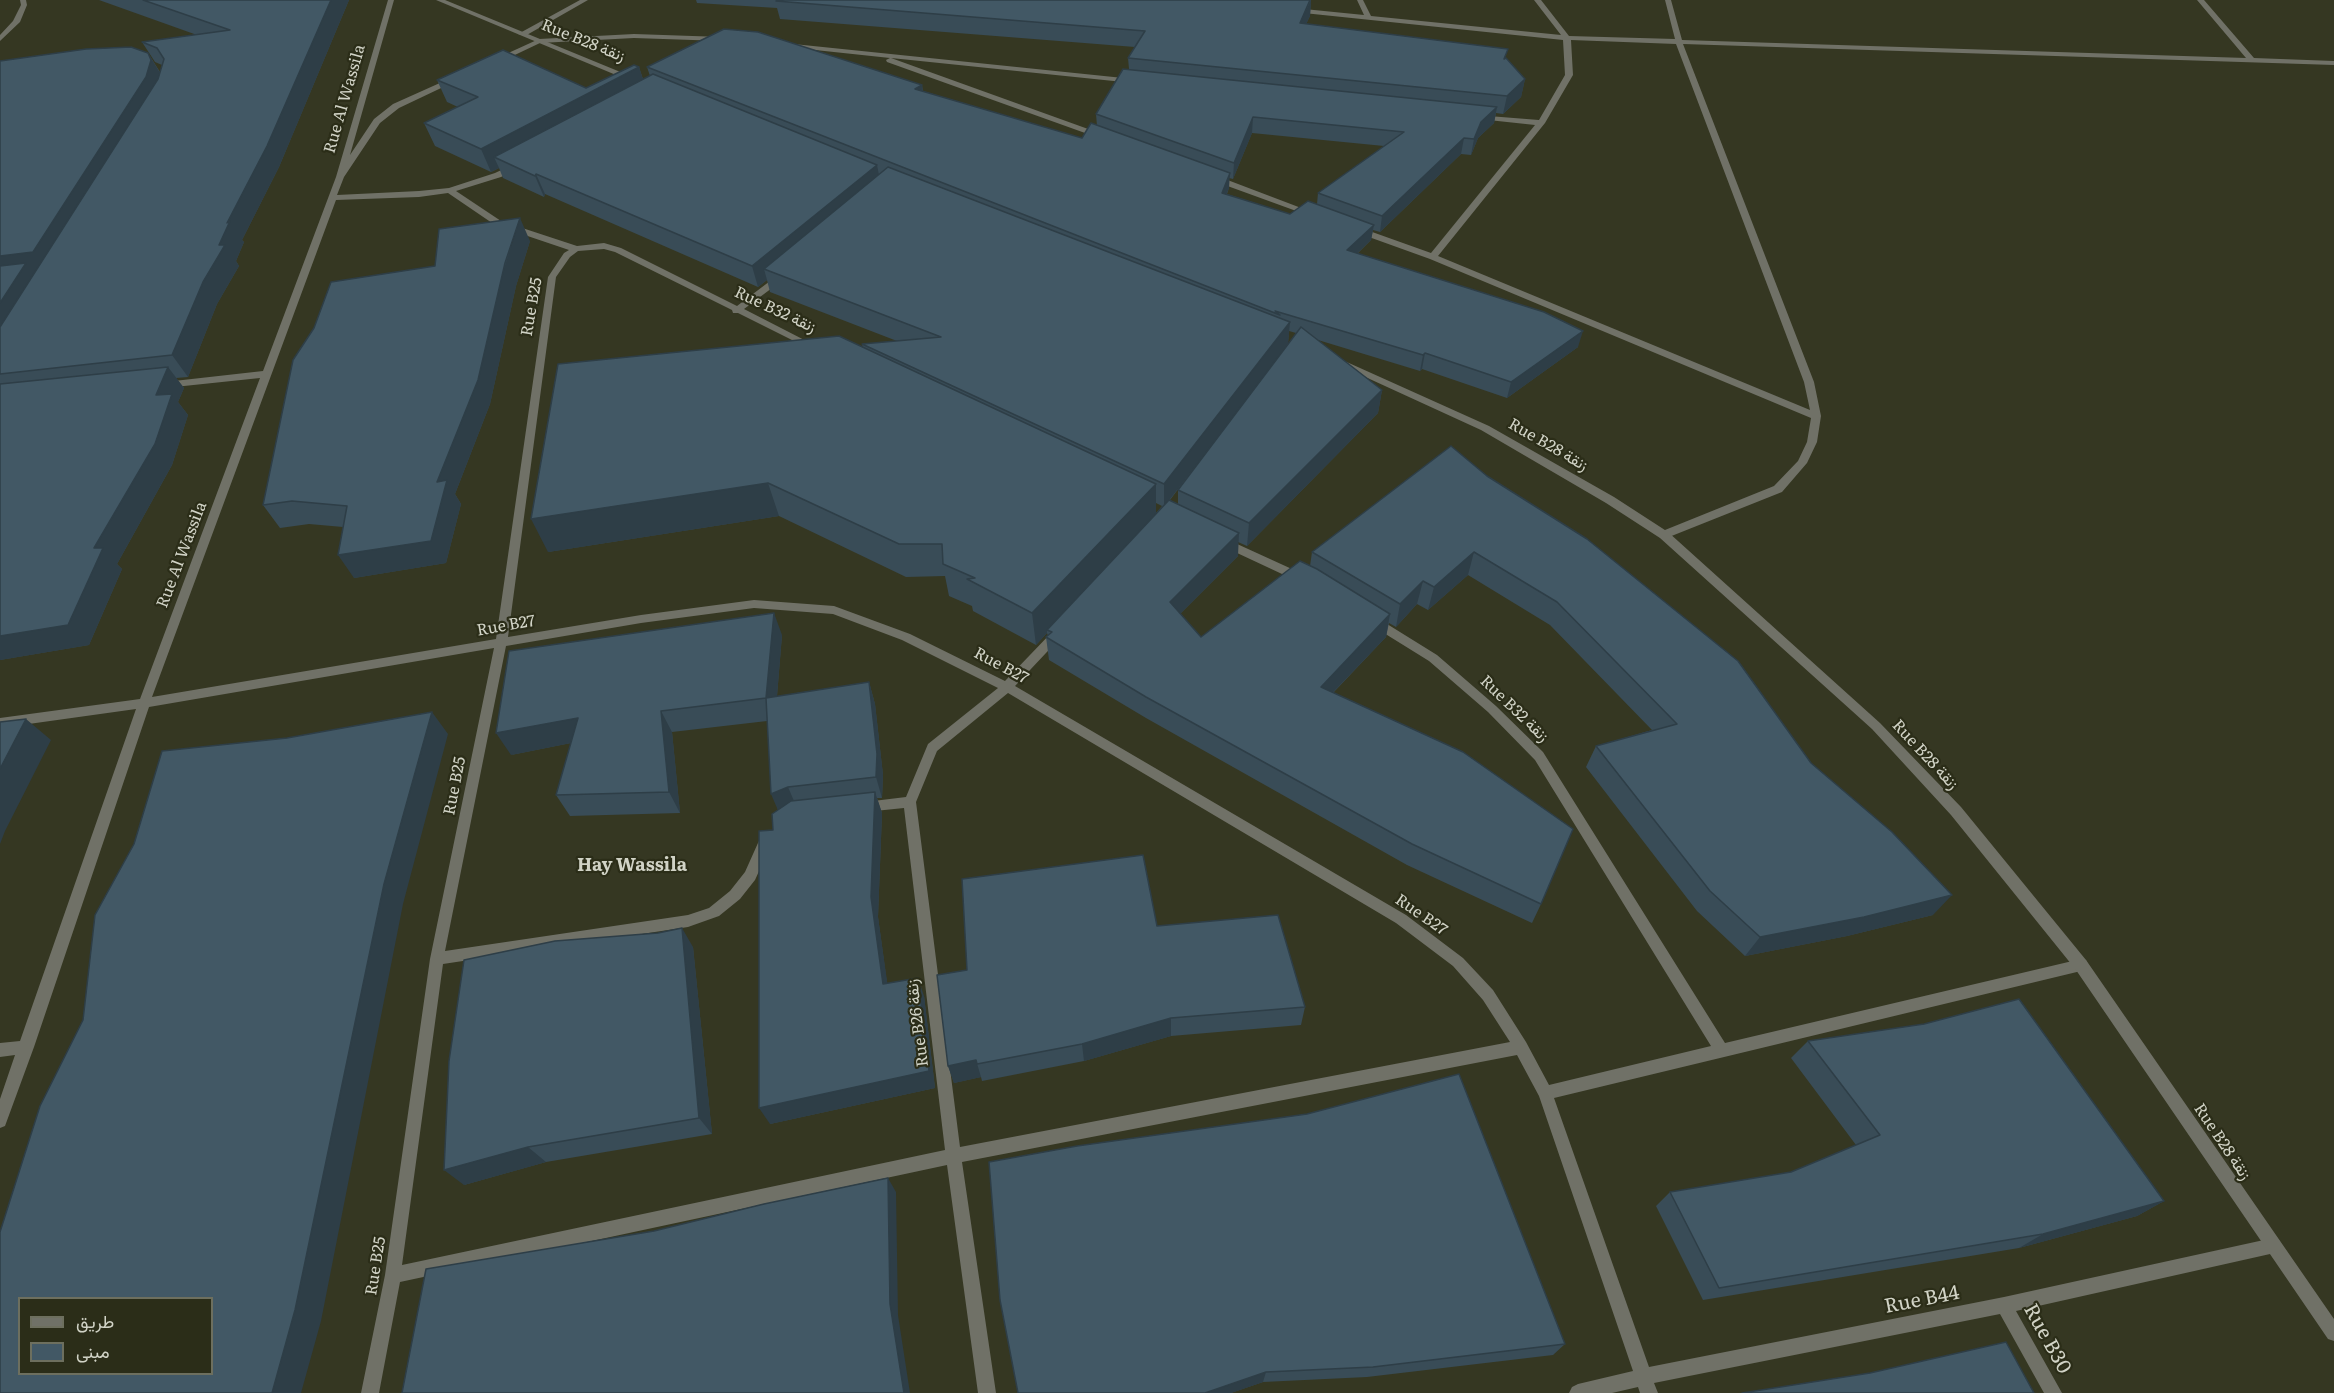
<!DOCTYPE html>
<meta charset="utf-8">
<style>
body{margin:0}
#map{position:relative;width:2334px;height:1393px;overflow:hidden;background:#353722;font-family:Literata,Vazirmatn,serif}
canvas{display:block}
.legend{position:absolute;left:18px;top:1297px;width:195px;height:78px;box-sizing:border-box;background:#2b2d18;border:2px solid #6d6f5e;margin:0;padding:8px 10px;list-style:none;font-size:18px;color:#d1d3c6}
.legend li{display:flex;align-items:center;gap:12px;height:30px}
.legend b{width:30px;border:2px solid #6d6f5e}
</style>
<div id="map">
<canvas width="2334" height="1393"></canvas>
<ul class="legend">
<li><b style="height:8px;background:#707167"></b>طريق</li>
<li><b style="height:16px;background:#425865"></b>مبنى</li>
</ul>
</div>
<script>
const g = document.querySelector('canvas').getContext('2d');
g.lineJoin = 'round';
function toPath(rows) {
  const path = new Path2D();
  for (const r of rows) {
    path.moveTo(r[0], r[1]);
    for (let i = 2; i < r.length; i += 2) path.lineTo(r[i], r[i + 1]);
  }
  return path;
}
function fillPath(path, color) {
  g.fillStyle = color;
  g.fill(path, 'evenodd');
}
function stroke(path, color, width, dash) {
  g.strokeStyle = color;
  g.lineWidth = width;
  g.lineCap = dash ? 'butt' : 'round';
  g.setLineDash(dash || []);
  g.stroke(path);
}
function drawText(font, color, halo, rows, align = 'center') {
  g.font = font + ' Literata,Vazirmatn,serif';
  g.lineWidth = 4.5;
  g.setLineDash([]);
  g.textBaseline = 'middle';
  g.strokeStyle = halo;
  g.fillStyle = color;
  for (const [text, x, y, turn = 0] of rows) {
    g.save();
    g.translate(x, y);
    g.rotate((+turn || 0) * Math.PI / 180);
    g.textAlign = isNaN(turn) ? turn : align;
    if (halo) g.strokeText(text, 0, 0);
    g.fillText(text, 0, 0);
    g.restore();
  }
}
const minor = toPath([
 [20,0,26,0,27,5,20,22,0,41,0,35,13,21,21,5,20,0],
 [388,0,394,0,350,155,374,119,393,104,451,78,458,80,399,108,380,123,344,177,337,195,419,191,449,188,495,173,512,165,518,165,518,169,501,177,456,191,501,221,577,246,604,243,621,248,737,306,778,275,784,275,784,279,744,309,818,347,813,350,810,349,738,313,733,313,732,310,615,252,604,249,578,251,570,257,556,277,508,637,641,615,754,600,834,606,910,634,1005,681,1053,631,1061,631,1063,634,1061,637,1015,686,1406,915,1463,958,1493,990,1526,1042,1549,1085,1711,1046,1535,760,1488,712,1429,661,1371,625,1369,622,1371,619,1379,619,1437,655,1496,706,1543,752,1725,1043,2081,959,2086,960,2088,965,2086,970,2081,971,1554,1098,1649,1367,2004,1297,2273,1238,2279,1240,2281,1246,2279,1252,2016,1311,2062,1393,2044,1393,2000,1314,1654,1383,1658,1393,1640,1393,1638,1387,1612,1393,1569,1393,1572,1387,1578,1384,1633,1371,1539,1096,1517,1055,962,1162,996,1393,978,1393,947,1165,400,1282,379,1393,361,1393,385,1275,430,959,494,648,149,707,34,1047,5,1126,0,1128,0,1099,15,1055,0,1057,0,1043,20,1041,136,709,0,728,0,718,140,699,260,378,165,388,160,385,165,382,263,371,336,177,388,0],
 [448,193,495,225,569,250,564,253,548,277,496,639,152,697,336,200,419,197,448,193],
 [754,608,833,614,902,640,998,688,928,744,906,797,865,802,860,803,859,807,860,811,865,812,904,808,945,1150,402,1265,443,964,688,927,719,916,740,899,755,880,774,838,772,834,767,832,762,834,745,872,730,891,709,908,688,915,445,951,506,646,641,623,754,608],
 [1008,693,1396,923,1453,966,1483,1000,1510,1042,960,1147,916,802,937,751,1008,693],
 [580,0,588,0,525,36,518,34,580,0],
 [1357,0,1363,0,1371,16,1561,35,1534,0,1541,0,1569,36,1675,39,1665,0,1671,0,1682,40,2246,58,2197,0,2204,0,2254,58,2334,61,2334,65,1683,44,1814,382,1821,416,1817,442,1807,463,1782,492,1664,539,1659,535,1660,532,1774,486,1798,461,1807,442,1811,418,1430,259,1355,232,1355,228,1361,228,1431,253,1535,125,1479,119,1475,117,1476,115,1539,120,1565,75,1563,40,1294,12,1290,10,1294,8,1364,15,1357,0],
 [1571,40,1676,44,1804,382,1810,410,1438,256,1545,123,1573,75,1571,40],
 [634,34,722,37,726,39,722,41,634,38,540,43,500,62,493,60,539,39,634,34],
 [784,43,1133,79,1137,81,1133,83,891,58,1102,134,1102,138,1099,138,887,62,886,60,890,58,787,47,783,45,784,43],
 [1211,176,1217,176,1317,214,1310,216,1211,180,1211,176],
 [1224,538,1305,575,1307,578,1305,581,1297,581,1220,545,1219,542,1220,539,1224,538]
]);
const tertiary = toPath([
 [436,0,445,0,635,78,628,80,436,0],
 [1340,359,1489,426,1614,497,1668,532,1880,723,1961,807,2086,960,2334,1319,2334,1341,2328,1339,2076,970,1951,815,1872,729,1660,538,1606,503,1481,430,1337,364,1335,362,1340,359]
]);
const wall = toPath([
 [99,0,349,0,279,167,242,240,244,242,236,261,239,266,217,304,188,377,176,378,184,388,178,402,188,415,172,465,117,564,122,569,89,645,0,660,0,61,148,53,160,72,162,65,155,62,142,42,197,35],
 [696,0,1311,0,1310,16,1306,24,1506,58,1525,79,1521,97,1503,114,1496,113,1494,123,1478,138,1471,155,1461,154,1380,232,1373,230,1371,240,1358,253,1578,347,1507,398,1422,369,1420,371,1318,340,1382,390,1378,413,1247,546,1238,542,1238,556,1180,614,1201,637,1310,566,1312,552,1451,446,1811,763,1933,915,1847,936,1745,956,1697,911,1586,767,1596,746,1652,730,1550,625,1468,575,1428,610,1417,604,1396,627,1389,623,1386,637,1333,693,1541,904,1532,923,1407,865,1146,718,1049,660,1046,637,1048,636,1047,633,1036,645,973,611,972,606,949,596,945,576,906,577,779,516,548,552,863,348,862,344,897,341,770,292,767,280,758,287,545,194,544,197,503,178,499,168,491,172,435,146,424,123,458,107,447,102,437,80,586,88,639,67,643,79,650,76,647,67,922,85,923,91,1082,138,1097,126,1096,114,1129,69,1128,58,1135,47,780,19,777,8,697,3],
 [1252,133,1384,146,1318,193,1317,204,1290,214,1227,194,1229,188,1229,178,1233,179],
 [1289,331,1296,333,1288,344],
 [1216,439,1178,490,1178,504,1170,500],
 [1156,503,1162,506,1156,513],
 [530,241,516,286,490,404,455,494,461,504,446,563,354,578,343,527,309,524,280,528,263,505,314,328,435,266],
 [782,635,777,696,869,682,875,704,883,775,882,798,877,798,882,813,878,917,887,983,924,996,935,1088,770,1124,773,830,778,810,767,721,672,732,680,813,570,816,556,795,571,743,511,755],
 [1157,926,1305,1007,1301,1025,1171,1036,1084,1061,982,1081,981,1077,954,1083,948,1066,967,970],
 [693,947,712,1134,546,1162,464,1185],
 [1808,1041,2164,1201,2137,1216,2019,1248,1703,1300,1656,1206,1670,1192,1791,1172,1856,1145,1791,1058],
 [1565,1344,1553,1355,1367,1377,1263,1382,1231,1393,1018,1393]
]);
const shadedWall = toPath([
 [331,0,349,0,279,167,242,240,244,242,236,261,239,266,217,304,188,377,172,355,219,245,227,223],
 [1311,0,1310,16,1298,41,1300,23],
 [148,53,160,73,164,80,0,353,0,256],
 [639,67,646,89,494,157,499,168,491,172,481,149],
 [1525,79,1521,97,1503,114,1507,96],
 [922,85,924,100,915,89],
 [1497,107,1494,123,1478,138,1471,155,1474,139,1481,122],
 [1253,117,1252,133,1233,179,1234,163],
 [1464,138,1461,154,1380,232,1382,216],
 [877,165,881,185,764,269,767,280,758,287,752,266],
 [1230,173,1229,188,1221,208,1222,193],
 [536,174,545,194,544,197,535,176],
 [520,218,530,241,516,286,490,404,455,494,461,504,446,563,354,578,338,555,437,482],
 [1374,225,1371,240,1345,265,1347,250],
 [1290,322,1288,345,1164,507,1164,484],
 [1583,331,1578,347,1507,398,1511,382],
 [1425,353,1422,369,1420,371,1423,355],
 [168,367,184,388,178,402,188,415,172,465,117,564,122,569,89,645,0,660,0,636,94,548],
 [1382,390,1378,413,1247,546,1249,523],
 [768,483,779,516,548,552,531,519],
 [1156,484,1156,517,1047,630,1047,633,1036,645,1032,613],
 [1239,533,1238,556,1170,624,1170,602],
 [1474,552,1468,575,1428,610,1434,587],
 [1423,581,1417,604,1396,627,1400,604],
 [774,613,782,635,775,720,766,698],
 [1390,614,1386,637,1317,709,1321,687],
 [869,682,875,704,883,775,882,798,876,777],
 [661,711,672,732,680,813,669,792],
 [432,712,448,734,403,904,321,1321,301,1393,272,1393,384,884],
 [578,718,591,739,511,755,496,733],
 [26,719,51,740,5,831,0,844,0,769],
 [788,787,797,808,780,815,771,794],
 [875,792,882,813,878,917,890,1002,883,984,871,897],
 [1952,895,1933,915,1847,936,1745,956,1760,937],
 [682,928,693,947,712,1134,699,1118],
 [918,978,924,996,935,1088,770,1124,759,1108],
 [1171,1018,1171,1036,1084,1061,1082,1044],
 [976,1060,981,1077,954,1083,948,1066],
 [528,1147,546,1162,464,1185,444,1170],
 [888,1178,896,1192,898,1315,910,1393,904,1393,890,1304],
 [2164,1201,2137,1216,2019,1248,2043,1234],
 [1266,1372,1263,1382,1231,1393,1205,1393]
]);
const building = toPath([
 [143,0,331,0,267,146,227,223,230,221,219,245,225,245,203,282,172,355,0,374,0,327,158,79,164,59,157,48,142,42,230,30,143,0],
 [778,0,1310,0,1300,23,1508,49,1504,59,1506,58,1525,79,1507,96,1128,58,1145,31,776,1,778,0],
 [724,29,758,32,922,85,915,89,1082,138,1091,123,1230,173,1222,193,1290,214,1308,201,1374,225,1347,250,1544,312,1583,331,1511,382,1425,353,1423,355,1275,311,1280,315,647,67,724,29],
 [131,47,148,53,151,60,146,77,33,252,0,256,0,61,86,49,131,47],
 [503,50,586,88,634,65,639,67,481,149,424,123,478,97,437,80,503,50],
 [1123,69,1497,107,1481,122,1474,139,1464,138,1382,216,1318,193,1404,132,1253,117,1234,163,1096,114,1123,69],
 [653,74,877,165,752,266,536,174,535,176,494,157,653,74],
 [888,167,1290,322,1164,484,862,344,941,337,764,269,888,167],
 [520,218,505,263,478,380,437,482,447,480,431,541,338,555,347,506,292,501,263,505,293,360,314,328,331,282,435,266,439,229,520,218],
 [26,263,0,303,0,266,26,263],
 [1301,327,1382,390,1249,523,1178,490,1301,327],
 [839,336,1156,484,1032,613,967,579,975,578,943,564,942,544,899,544,768,483,531,519,558,364,839,336],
 [168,367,156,395,172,394,155,444,94,548,103,548,68,625,0,636,0,384,168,367],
 [1451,446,1487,476,1587,539,1738,661,1811,763,1892,832,1952,895,1864,917,1760,937,1710,891,1596,746,1677,724,1557,602,1474,552,1434,587,1423,581,1400,604,1312,552,1451,446],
 [1169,500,1239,533,1170,602,1201,637,1300,561,1317,569,1390,614,1321,687,1463,752,1573,829,1541,904,1412,844,1146,697,1046,637,1052,632,1047,630,1169,500],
 [774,613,766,698,661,711,669,792,556,795,578,718,496,733,509,651,774,613],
 [869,682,877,754,876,777,788,787,771,794,766,698,869,682],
 [432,712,384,884,295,1310,272,1393,0,1393,0,1232,40,1106,83,1020,95,915,134,844,162,751,287,738,432,712],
 [20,1299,212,1299,212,1374,20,1374,20,1299],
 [26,719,0,769,0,722,26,719],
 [875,792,871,897,883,984,918,978,929,1071,759,1108,759,831,773,830,772,814,791,801,875,792],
 [1143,855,1157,926,1278,915,1305,1007,1171,1018,1082,1044,977,1064,976,1060,948,1066,937,975,967,970,962,879,1143,855],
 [682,928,699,1118,528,1147,444,1170,449,1061,464,960,555,941,658,933,682,928],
 [2019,999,2164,1201,2043,1234,1719,1288,1670,1192,1791,1172,1880,1135,1808,1041,1924,1024,2019,999],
 [1459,1074,1565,1344,1373,1367,1266,1372,1205,1393,1018,1393,1000,1300,989,1162,1077,1146,1307,1114,1459,1074],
 [888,1178,890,1304,904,1393,402,1393,426,1269,654,1231,764,1204,888,1178],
 [2006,1342,2034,1393,1742,1393,1870,1373,2006,1342]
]);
const streetNames = [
 ["Rue B28 زنقة",583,41,22],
 ["Rue Al Wassila",345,99,-74],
 ["Rue B25",532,307,-80],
 ["Rue B32 زنقة",775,310,25],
 ["Rue B28 زنقة",1548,445,30],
 ["Rue Al Wassila",182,555,-69],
 ["Rue B27",506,626,-10],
 ["Rue B27",1001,666,28],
 ["Rue B32 زنقة",1514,709,44],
 ["Rue B28 زنقة",1925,755,47],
 ["Rue B25",455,786,-79],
 ["Rue B27",1421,915,35],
 ["Rue B26 زنقة",918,1023,-97],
 ["Rue B28 زنقة",2222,1142,56],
 ["Rue B25",376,1266,-81]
];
const neighbourhoodNames = [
 ["Hay Wassila",632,866]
];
const nearStreetnames = [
 ["Rue B44",1922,1300,-11],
 ["Rue B30",2047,1339,61]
];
fillPath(minor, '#707167');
fillPath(tertiary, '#707167');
fillPath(wall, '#394c57');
fillPath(shadedWall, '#2e3e47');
fillPath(building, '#425865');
stroke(building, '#2e3e47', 1.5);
drawText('16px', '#d1d3c6', '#2b2d18', streetNames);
drawText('bold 18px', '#d1d3c6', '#2b2d18', neighbourhoodNames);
drawText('20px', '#d1d3c6', '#2b2d18', nearStreetnames);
</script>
